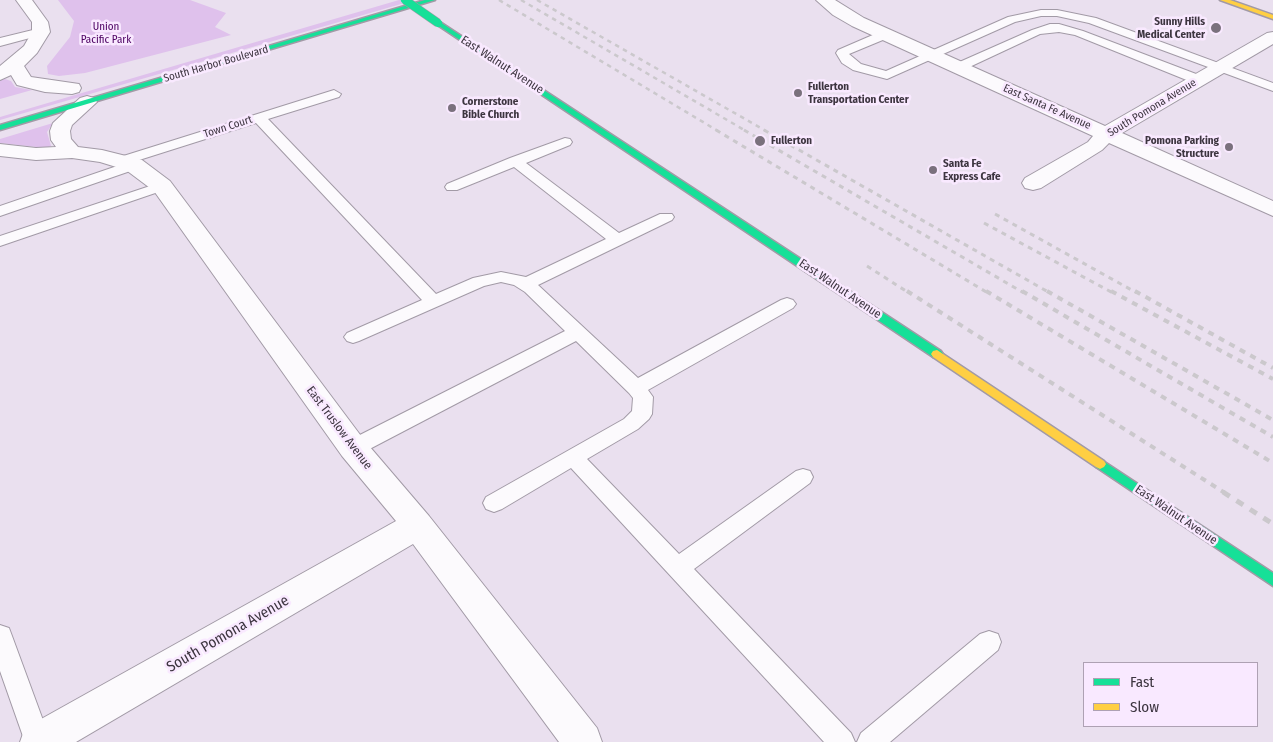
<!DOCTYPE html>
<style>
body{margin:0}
#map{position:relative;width:1273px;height:742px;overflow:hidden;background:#eae0ef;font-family:"Fira Sans Condensed",sans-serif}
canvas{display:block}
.legend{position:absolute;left:1083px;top:662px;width:175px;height:65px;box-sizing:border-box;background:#f9e9ff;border:1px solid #aea1b3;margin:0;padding:6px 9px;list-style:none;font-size:15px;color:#3d3540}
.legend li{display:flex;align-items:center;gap:10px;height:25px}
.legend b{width:25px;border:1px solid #aea1b3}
</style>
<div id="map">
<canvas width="1273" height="742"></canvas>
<ul class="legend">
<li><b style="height:6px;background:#16e098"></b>Fast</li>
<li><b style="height:6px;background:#ffcf43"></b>Slow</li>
</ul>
</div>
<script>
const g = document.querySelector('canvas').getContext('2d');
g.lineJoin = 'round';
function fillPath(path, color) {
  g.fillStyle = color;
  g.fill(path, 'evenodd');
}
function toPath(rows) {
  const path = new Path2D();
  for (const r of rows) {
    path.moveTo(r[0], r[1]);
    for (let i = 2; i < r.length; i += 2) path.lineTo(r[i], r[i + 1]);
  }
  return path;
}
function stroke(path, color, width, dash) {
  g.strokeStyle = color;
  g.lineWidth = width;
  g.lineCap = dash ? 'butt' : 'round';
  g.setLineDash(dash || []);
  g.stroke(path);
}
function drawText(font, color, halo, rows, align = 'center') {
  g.font = font + ' "Fira Sans Condensed",sans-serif';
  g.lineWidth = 5;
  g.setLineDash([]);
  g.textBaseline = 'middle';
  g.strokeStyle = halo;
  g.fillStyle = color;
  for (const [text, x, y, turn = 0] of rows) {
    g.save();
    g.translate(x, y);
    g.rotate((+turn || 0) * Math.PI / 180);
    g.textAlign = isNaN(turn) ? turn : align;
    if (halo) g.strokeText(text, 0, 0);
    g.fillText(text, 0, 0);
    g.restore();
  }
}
const green = toPath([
 [58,0,190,0,226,13,215,27,231,35,85,73,59,76,48,74,47,66,70,37,74,21],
 [399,0,415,0,0,120,0,117],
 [5,79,11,81,15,87,32,90,0,99,0,80],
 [53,123,47,132,51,146,46,148,0,143,0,139]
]);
const lane = toPath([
 [1041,10,1057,10,1096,18,1273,83,1273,91,1089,23,1057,16,1041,16,1015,22,887,79,853,70,842,63,836,53,838,50,882,31,890,31,892,34,890,37,849,54,861,64,886,71,1008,17,1041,10],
 [1050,24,1059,24,1083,31,1204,77,1205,80,1199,84,1194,83,1075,35,1059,32,1040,34,963,70,955,70,953,67,955,64,1032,30,1050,24],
 [41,28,47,32,45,34,0,46,0,38,41,28],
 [334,90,341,94,339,97,268,119,436,294,473,278,501,272,526,277,606,239,514,167,457,190,447,190,445,187,447,184,510,158,565,138,570,139,572,142,570,145,526,163,619,233,660,214,672,214,674,217,672,220,538,285,638,378,781,300,787,298,793,300,796,304,793,308,648,390,653,397,652,414,649,419,638,429,587,459,679,554,796,471,803,469,810,471,813,477,810,483,694,569,851,733,855,742,824,742,571,468,502,509,494,512,486,509,483,503,486,497,624,419,632,411,633,398,629,393,576,341,360,454,353,456,346,454,343,448,346,442,565,331,525,292,514,285,501,282,484,286,359,341,353,343,347,341,344,337,347,333,422,300,256,123,136,161,141,165,139,168,0,216,0,206,120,165,115,161,117,158,334,90],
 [162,182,167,183,169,186,167,189,0,246,0,236,162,182],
 [0,625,9,628,12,636,51,742,25,742,0,671,0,625],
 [989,631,998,634,1001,642,998,650,890,742,857,742,861,733,980,634,989,631]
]);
const street = toPath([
 [16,0,32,0,48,22,50,32,37,53,24,66,31,77,79,84,81,88,79,92,72,94,45,92,17,85,11,75,0,80,0,66,24,46,32,32,32,22,16,0],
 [816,0,835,0,864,18,1105,126,1267,33,1273,32,1273,44,1122,133,1273,201,1273,216,1109,143,1102,150,1041,188,1033,190,1025,188,1022,183,1025,178,1088,142,1093,136,852,26,833,15,816,0],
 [87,96,94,98,97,102,72,125,70,131,71,139,78,147,102,150,142,160,170,181,364,440,429,516,597,728,602,742,559,742,413,544,76,742,20,742,25,728,396,521,342,456,154,191,126,170,100,162,72,158,36,160,0,156,0,144,36,148,56,147,51,140,50,131,53,123,80,98,87,96]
]);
const fast = toPath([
 [425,0,435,0,0,130,0,125,425,0],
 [436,22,440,22,941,351,943,354,941,357,933,357,436,24,436,22],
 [1100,459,1273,573,1273,586,1096,467,1094,464,1096,461,1100,459]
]);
const slow = toPath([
 [1220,0,1230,0,1273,15,1273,19,1220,0],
 [937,350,1104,461,1106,464,1104,467,1100,469,1096,467,933,357,931,354,933,351,937,350]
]);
const railFar3 = toPath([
 [499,0,718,131],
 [521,0,746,131],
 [537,0,766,131]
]);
const railFar2 = toPath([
 [716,130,988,293],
 [744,130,1024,293],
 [764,130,1050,293],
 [995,214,1137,293],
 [984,223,1113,293],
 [867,266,909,293]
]);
const railFar1 = toPath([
 [907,291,1225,493],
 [986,291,1273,463],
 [1022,291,1273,437],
 [1047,291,1273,420],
 [1111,291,1273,379],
 [1135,291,1273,368]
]);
const rail = toPath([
 [1223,492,1273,524]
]);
const fastBridge = toPath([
 [405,0,438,23]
]);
const markers = [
 [1216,28,6,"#7a717d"],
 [798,93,5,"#7a717d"],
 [452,108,5,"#7a717d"],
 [760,141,6,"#7a717d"],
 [1229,147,5,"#7a717d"],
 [933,170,5,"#7a717d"]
];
const farPoinames = [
 ["Sunny Hills",1205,22,"right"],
 ["Medical Center",1205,35,"right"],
 ["Fullerton",808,87],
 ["Transportation Center",808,100],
 ["Cornerstone",462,102],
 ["Bible Church",462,115],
 ["Fullerton",771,141],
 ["Pomona Parking",1219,141,"right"],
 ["Structure",1219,154,"right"],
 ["Santa Fe",943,164],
 ["Express Cafe",943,177]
];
const farParknames = [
 ["Union",106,27],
 ["Pacific Park",106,40]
];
const farStreetnames = [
 ["South Harbor Boulevard",216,64,-16],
 ["East Santa Fe Avenue",1047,107,24],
 ["South Pomona Avenue",1152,108,-31],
 ["Town Court",228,127,-18]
];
const streetNames = [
 ["East Walnut Avenue",502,65,33],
 ["East Walnut Avenue",840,289,34],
 ["East Truslow Avenue",339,428,53],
 ["East Walnut Avenue",1176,515,34]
];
const nearStreetnames = [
 ["South Pomona Avenue",228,634,-30]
];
fillPath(green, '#dfc1ec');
stroke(lane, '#a29aa6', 2);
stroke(street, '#a29aa6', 2);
stroke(fast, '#a29aa6', 3);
stroke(slow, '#a29aa6', 3);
fillPath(lane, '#fcfafd');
fillPath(street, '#fcfafd');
fillPath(fast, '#16e098');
fillPath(slow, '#ffcf43');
stroke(railFar3, '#cbc8cc', 2.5, [4.5, 4.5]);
stroke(railFar2, '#cbc8cc', 3, [5, 5]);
stroke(railFar1, '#cbc8cc', 4, [6, 6]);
stroke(rail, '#cbc8cc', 5, [8, 8]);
stroke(fastBridge, '#a29aa6', 9, []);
stroke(fastBridge, '#16e098', 8);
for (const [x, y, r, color] of markers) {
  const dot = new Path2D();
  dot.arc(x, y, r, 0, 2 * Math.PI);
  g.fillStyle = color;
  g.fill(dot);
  stroke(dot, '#f9e9ff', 2);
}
drawText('bold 11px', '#3d3540', '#f9e9ff', farPoinames, 'left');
drawText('11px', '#4c0062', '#f9e9ff', farParknames);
drawText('11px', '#3d3540', '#f9e9ff', farStreetnames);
drawText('12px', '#3d3540', '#f9e9ff', streetNames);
drawText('15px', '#3d3540', '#f9e9ff', nearStreetnames);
</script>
